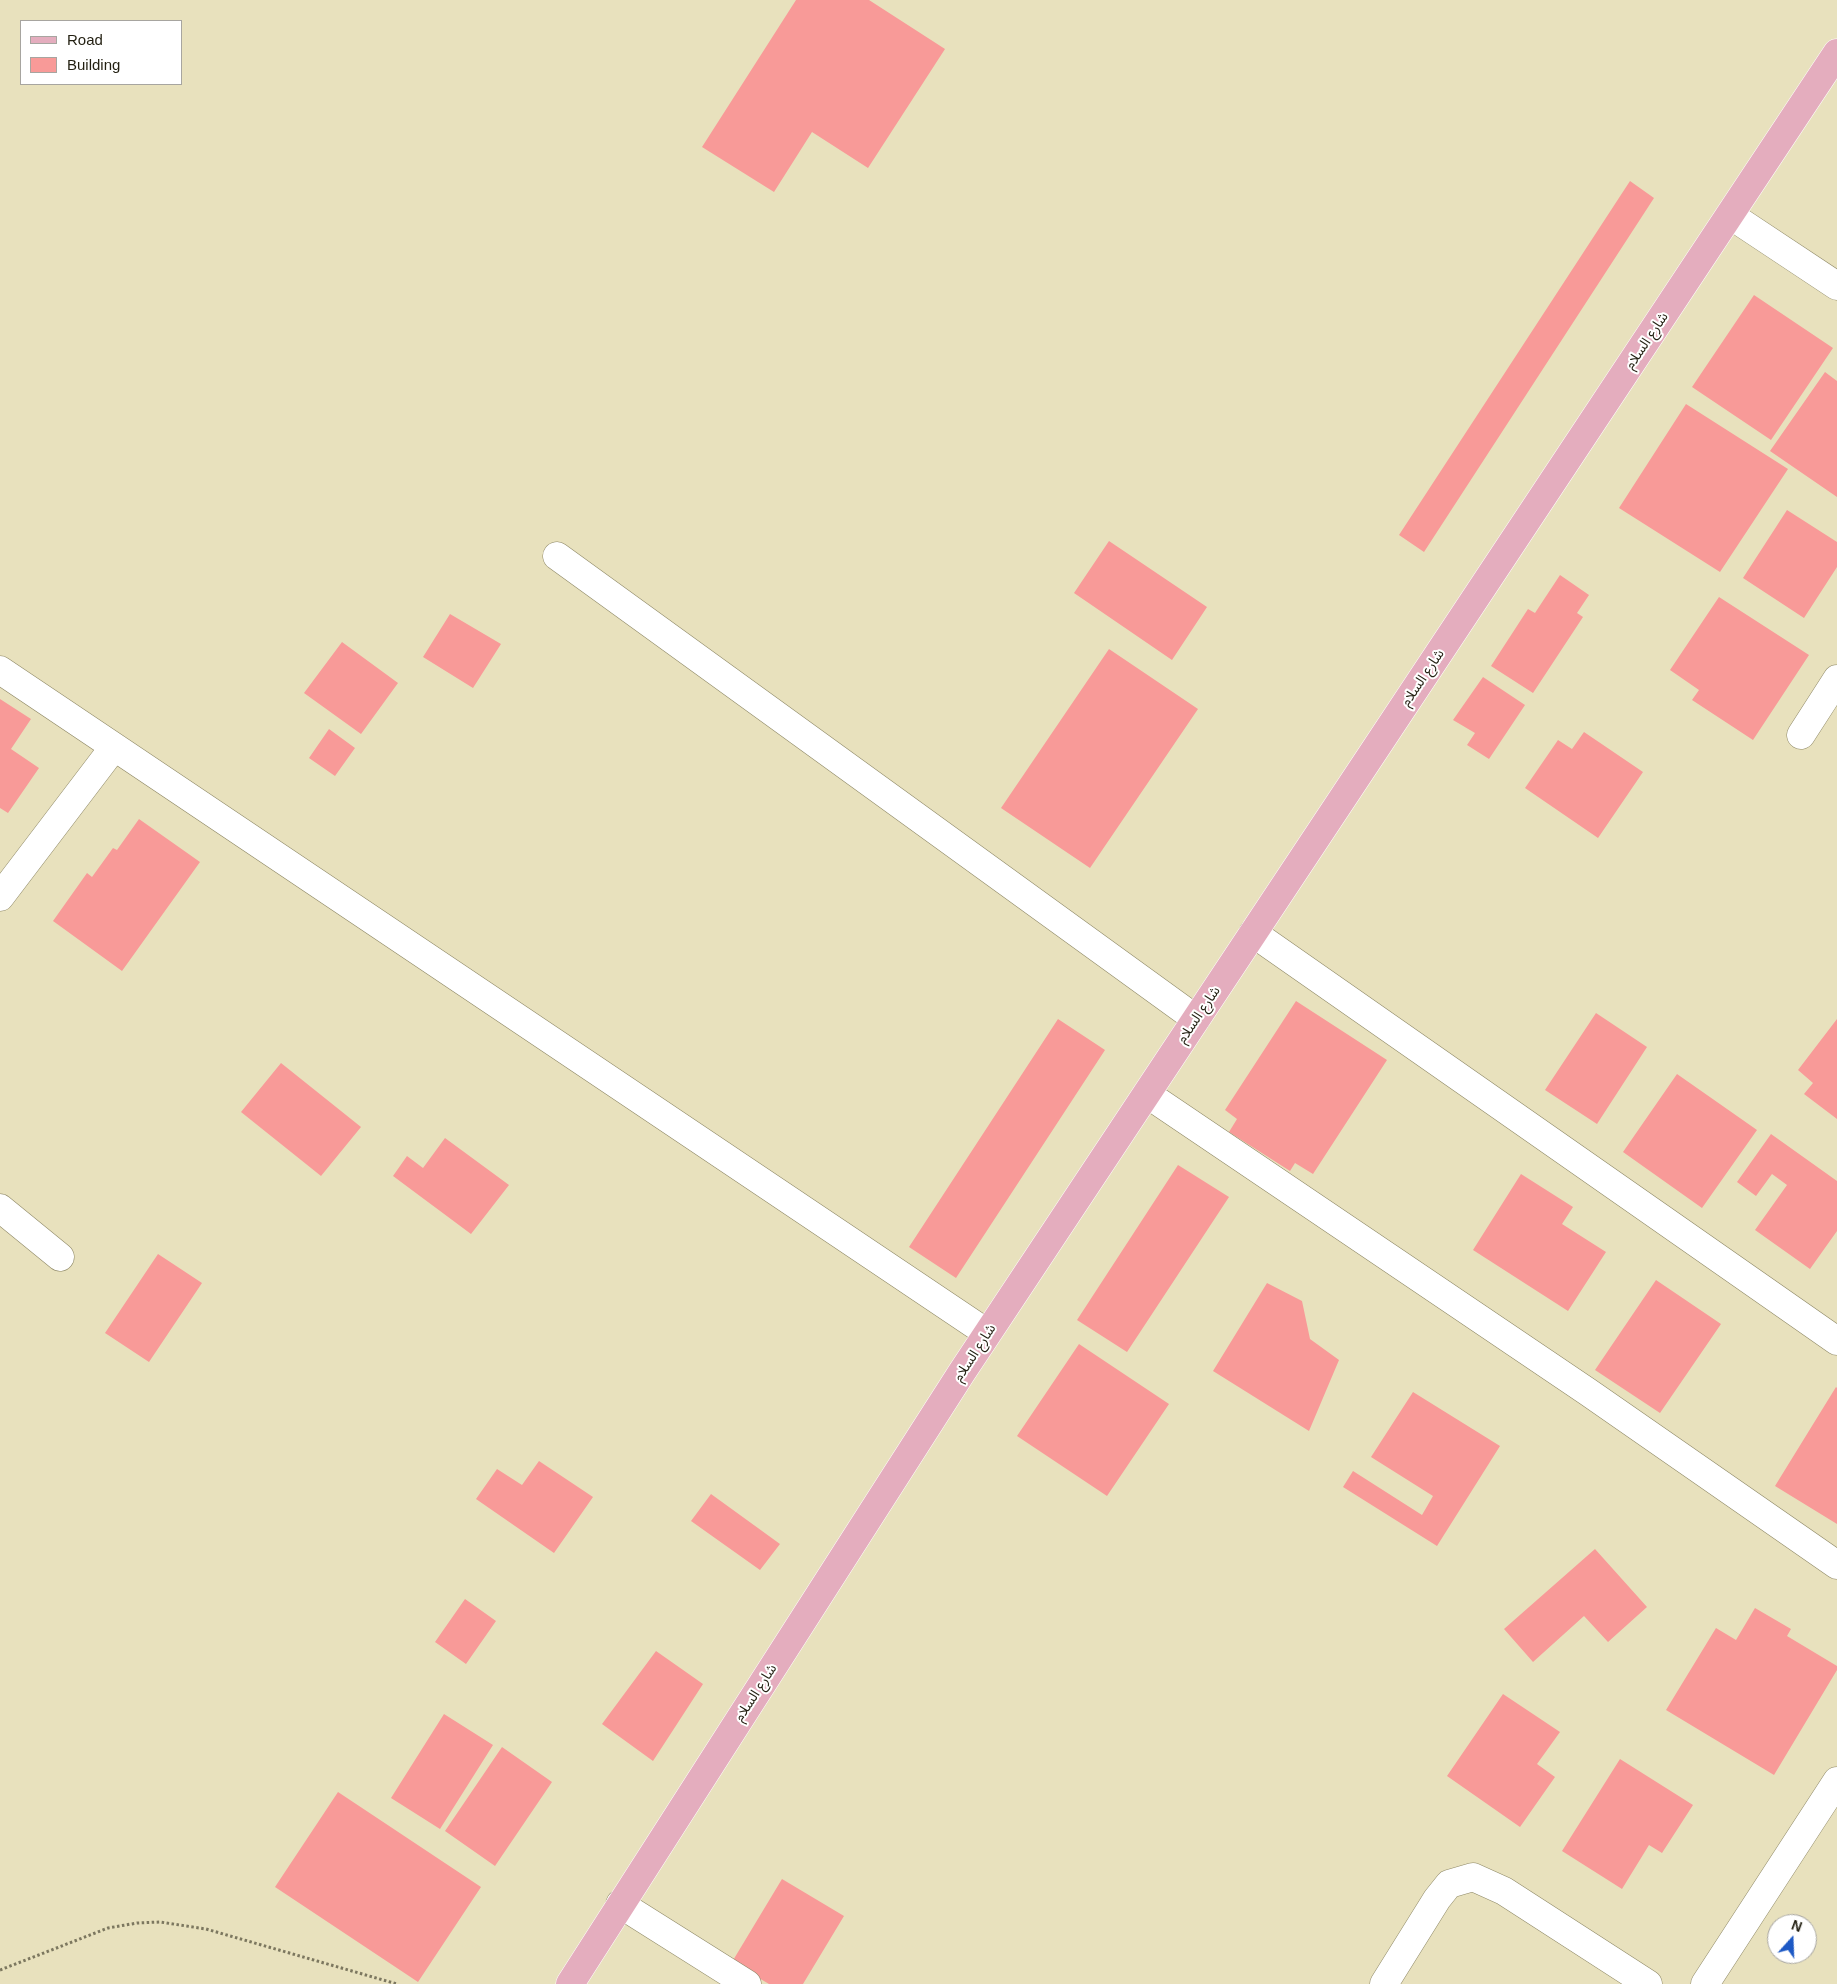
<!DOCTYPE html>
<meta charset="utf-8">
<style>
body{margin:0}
#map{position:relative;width:1837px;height:1984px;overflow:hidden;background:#e8e1bd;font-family:Helvetica,sans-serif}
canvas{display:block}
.legend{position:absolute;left:20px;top:20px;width:162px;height:65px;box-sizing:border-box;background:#fff;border:1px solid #a7a5a0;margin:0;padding:6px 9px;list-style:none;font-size:15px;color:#221f11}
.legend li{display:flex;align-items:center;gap:10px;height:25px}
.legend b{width:25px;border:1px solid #a7a5a0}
.north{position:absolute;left:1767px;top:1914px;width:50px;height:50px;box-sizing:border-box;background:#fff;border:1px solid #a7a5a0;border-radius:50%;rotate:20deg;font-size:14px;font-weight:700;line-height:20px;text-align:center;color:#221f11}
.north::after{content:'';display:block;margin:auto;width:18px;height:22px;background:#1d59c5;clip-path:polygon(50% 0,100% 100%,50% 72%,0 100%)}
</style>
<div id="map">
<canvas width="1837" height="1984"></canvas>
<ul class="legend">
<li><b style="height:6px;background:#e4adbe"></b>Road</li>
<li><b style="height:14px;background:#f89a98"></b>Building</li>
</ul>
<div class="north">N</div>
</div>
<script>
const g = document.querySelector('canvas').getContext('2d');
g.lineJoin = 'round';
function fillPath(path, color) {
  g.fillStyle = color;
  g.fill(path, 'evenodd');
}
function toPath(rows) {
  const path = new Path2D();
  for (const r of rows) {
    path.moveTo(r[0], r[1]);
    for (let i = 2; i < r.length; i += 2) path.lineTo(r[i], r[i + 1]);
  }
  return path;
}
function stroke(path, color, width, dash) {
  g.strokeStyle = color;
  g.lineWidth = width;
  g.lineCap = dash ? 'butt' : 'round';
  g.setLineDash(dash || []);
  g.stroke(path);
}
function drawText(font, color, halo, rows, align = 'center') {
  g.font = font + ' Helvetica,"Noto Sans Arabic",sans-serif';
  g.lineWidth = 4;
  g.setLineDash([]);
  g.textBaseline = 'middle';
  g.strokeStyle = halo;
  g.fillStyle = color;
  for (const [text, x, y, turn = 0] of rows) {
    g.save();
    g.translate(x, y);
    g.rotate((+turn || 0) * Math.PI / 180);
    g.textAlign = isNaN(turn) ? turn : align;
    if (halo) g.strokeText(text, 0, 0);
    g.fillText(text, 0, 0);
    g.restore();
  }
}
const building = toPath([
 [796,0,869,0,945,49,868,168,812,132,774,192,702,147],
 [1630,181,1654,198,1424,552,1399,535],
 [1754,295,1833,348,1771,440,1692,387],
 [1825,372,1837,381,1837,497,1770,451],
 [1686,404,1788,469,1720,572,1619,508],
 [1787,510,1837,542,1837,567,1804,618,1743,578],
 [1109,541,1207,607,1172,660,1074,593],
 [1560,575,1589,595,1577,613,1583,617,1533,693,1491,666,1528,609,1535,613],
 [1719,597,1809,655,1753,740,1692,700,1699,690,1670,670],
 [450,614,501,644,473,688,423,657],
 [342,642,398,683,361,734,304,693],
 [1109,649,1198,709,1090,868,1001,808],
 [1483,677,1525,705,1489,759,1467,745,1475,733,1453,720],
 [0,699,31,719,11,749,39,768,8,813,0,808],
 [329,729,355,748,335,776,309,758],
 [1584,732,1643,772,1598,838,1525,788,1558,740,1572,749],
 [139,819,200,862,122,971,53,921,87,873,92,877,113,848,117,850],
 [1296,1001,1387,1060,1313,1174,1295,1163,1290,1171,1229,1132,1237,1119,1225,1110],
 [1596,1013,1647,1047,1597,1124,1545,1090],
 [1058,1019,1105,1050,956,1278,909,1247],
 [1837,1019,1837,1119,1804,1094,1813,1083,1798,1070],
 [281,1063,361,1127,321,1176,241,1112],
 [1677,1074,1757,1130,1702,1208,1623,1152],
 [1771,1134,1837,1181,1837,1231,1810,1269,1755,1230,1787,1185,1772,1174,1756,1196,1737,1182],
 [445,1138,509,1185,471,1234,393,1176,407,1156,423,1168],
 [1178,1165,1229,1197,1127,1352,1077,1320],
 [1521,1174,1573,1207,1562,1224,1606,1252,1568,1311,1473,1250],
 [158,1254,202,1283,149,1362,105,1333],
 [1656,1280,1721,1324,1660,1413,1595,1370],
 [1267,1283,1302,1301,1310,1339,1339,1360,1309,1431,1213,1371],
 [1079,1344,1169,1404,1107,1496,1017,1436],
 [1836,1387,1837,1388,1837,1524,1775,1486],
 [1413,1392,1500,1446,1437,1546,1343,1487,1353,1471,1422,1515,1433,1496,1371,1457],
 [539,1461,593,1497,554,1553,476,1499,497,1469,522,1485],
 [711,1494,780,1544,760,1570,691,1521],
 [1595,1549,1647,1607,1608,1642,1584,1616,1533,1662,1504,1629],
 [465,1599,496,1621,466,1664,435,1642],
 [1755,1608,1791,1629,1787,1636,1837,1666,1837,1670,1774,1775,1666,1710,1716,1628,1736,1640],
 [656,1651,703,1684,653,1761,602,1724],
 [1503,1694,1560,1732,1537,1764,1555,1777,1520,1827,1447,1776],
 [444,1714,493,1745,440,1829,391,1798],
 [502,1747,552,1782,495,1866,445,1831],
 [1620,1759,1693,1805,1662,1853,1649,1845,1622,1889,1562,1851],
 [338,1792,481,1887,418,1982,275,1887],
 [782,1879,844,1916,803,1984,769,1984,732,1962]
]);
const path = toPath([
 [0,1970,108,1928,137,1923,160,1922,206,1929,397,1984]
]);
const minor = toPath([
 [1730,215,1837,286],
 [557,556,1196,1019],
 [0,670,987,1333],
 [1801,735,1837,679],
 [0,897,114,747],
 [1253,933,1837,1341],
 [1147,1094,1588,1392,1837,1565],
 [0,1208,60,1257],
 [620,1904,747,1984],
 [1384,1984,1437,1899,1449,1884,1473,1877,1504,1891,1648,1984],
 [1705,1984,1837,1781]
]);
const major = toPath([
 [570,1984,962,1372,1837,53]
]);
const streetNames = [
 ["شارع السلام",1647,341,-56],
 ["شارع السلام",1423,678,-56],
 ["شارع السلام",1199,1015,-56],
 ["شارع السلام",975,1353,-57],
 ["شارع السلام",756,1693,-57]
];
fillPath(building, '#f89a98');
stroke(minor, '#8e8866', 29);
stroke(major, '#fff', 29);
stroke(path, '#7c775f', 3, [2.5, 2.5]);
stroke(minor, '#fff', 28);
stroke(major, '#e4adbe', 28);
drawText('14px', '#221f11', '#fff', streetNames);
</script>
